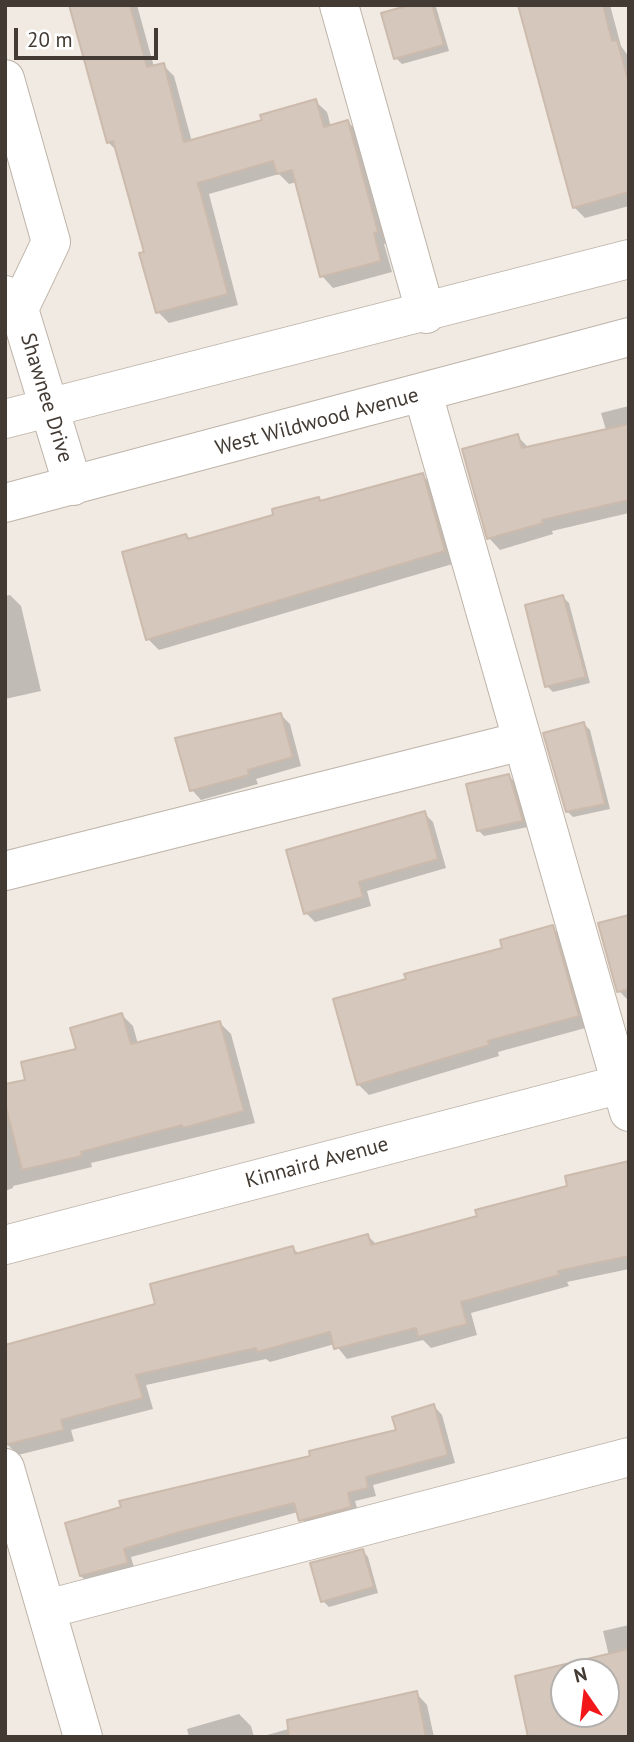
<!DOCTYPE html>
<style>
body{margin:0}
#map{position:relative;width:634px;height:1742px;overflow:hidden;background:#f0eae2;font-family:"PT Sans",sans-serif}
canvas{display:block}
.frame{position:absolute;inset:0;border:7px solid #423a33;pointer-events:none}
.north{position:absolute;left:550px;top:1658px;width:70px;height:70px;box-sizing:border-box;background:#fff;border:2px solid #b3b0ad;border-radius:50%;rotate:346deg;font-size:19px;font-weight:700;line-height:28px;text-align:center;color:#423a33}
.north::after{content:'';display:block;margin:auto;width:24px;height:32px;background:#f21819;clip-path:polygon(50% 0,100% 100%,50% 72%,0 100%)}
.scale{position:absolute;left:14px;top:28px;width:144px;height:32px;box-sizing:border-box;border:4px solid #423a33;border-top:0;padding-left:9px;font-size:21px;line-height:24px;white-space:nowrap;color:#423a33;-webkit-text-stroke:5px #fff;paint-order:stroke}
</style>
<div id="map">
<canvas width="634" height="1742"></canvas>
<div class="frame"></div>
<div class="north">N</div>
<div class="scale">20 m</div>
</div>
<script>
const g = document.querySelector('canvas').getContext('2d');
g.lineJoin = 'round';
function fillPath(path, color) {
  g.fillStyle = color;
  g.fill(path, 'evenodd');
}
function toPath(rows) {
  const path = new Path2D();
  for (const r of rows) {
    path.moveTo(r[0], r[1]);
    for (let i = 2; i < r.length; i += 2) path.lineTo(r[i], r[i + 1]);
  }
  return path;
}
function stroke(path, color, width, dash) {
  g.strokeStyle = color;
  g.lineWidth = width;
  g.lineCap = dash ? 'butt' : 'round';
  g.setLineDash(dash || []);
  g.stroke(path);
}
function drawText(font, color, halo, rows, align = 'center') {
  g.font = font + ' "PT Sans",sans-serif';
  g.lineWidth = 6;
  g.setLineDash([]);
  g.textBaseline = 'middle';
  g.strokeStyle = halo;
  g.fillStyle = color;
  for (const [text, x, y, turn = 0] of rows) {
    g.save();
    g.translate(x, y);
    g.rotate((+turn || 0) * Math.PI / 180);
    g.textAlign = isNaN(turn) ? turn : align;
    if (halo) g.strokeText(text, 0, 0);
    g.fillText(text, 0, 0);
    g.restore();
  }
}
const shadow = toPath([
 [70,5,137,5,154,67,163,65,174,76,192,142,264,121,315,101,327,112,331,127,348,122,359,133,388,243,384,244,392,272,333,288,322,276,297,182,289,184,279,174,209,194,238,305,169,323,158,312,146,253,117,151,108,142],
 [416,5,436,7,449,51,402,64,396,58],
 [520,5,610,5,621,46,629,57,629,206,585,218,574,207],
 [629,406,629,513,552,531,553,534,500,550,489,538,517,436,529,448,606,430,601,413],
 [422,475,434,486,456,563,159,650,148,639,186,536,190,540,275,516,318,498,322,503],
 [10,595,21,606,41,691,5,699,5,596],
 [563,597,569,603,590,683,553,692,547,686],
 [280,714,290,724,301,766,256,779,258,784,201,800,192,790],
 [584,724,590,730,610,809,573,817,567,811],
 [509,776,515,782,528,827,484,836,478,830],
 [424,813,433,822,446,868,367,891,371,906,315,922,306,913],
 [629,917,629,1001,619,991],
 [552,927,563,938,589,1027,498,1052,499,1056,369,1095,358,1084,505,950],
 [122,1015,133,1026,138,1044,220,1023,231,1034,255,1123,91,1163,92,1167,13,1186,13,1188,5,1191,5,1087,27,1081,78,1050],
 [629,1163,629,1269,567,1282,569,1286,471,1313,477,1335,431,1348,423,1340,347,1359,335,1344,270,1362,266,1359,146,1385,153,1409,71,1430,74,1441,18,1455,7,1444,157,1306,293,1248,299,1254,368,1236,377,1245,479,1217,569,1187],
 [434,1406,442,1415,455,1463,373,1485,376,1496,355,1501,359,1515,308,1528,298,1512,131,1557,135,1571,89,1584,81,1576,67,1524,398,1431],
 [363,1551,368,1557,378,1593,329,1607,323,1601],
 [629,1625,629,1737,530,1737,517,1677,609,1656,603,1631],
 [564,1672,606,1672,606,1714,564,1714],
 [416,1693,427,1705,434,1737,260,1737],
 [239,1714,251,1726,254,1737,189,1737,187,1729]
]);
const building = toPath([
 [69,5,130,5,147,67,164,63,184,142,262,120,260,115,316,99,324,127,348,120,378,232,374,233,381,261,320,277,292,170,277,174,273,161,198,183,228,294,156,313,139,253,144,252,113,141,107,143,69,5],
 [410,5,432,5,444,45,394,59,381,13,410,5],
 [518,5,603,5,612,41,617,40,629,83,629,192,573,208,518,5],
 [629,424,629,500,542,520,543,523,487,539,462,449,518,434,522,448,629,424],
 [423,473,445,551,146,640,122,552,186,534,188,539,273,515,272,509,319,497,320,501,423,473],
 [563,595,586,677,545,687,525,605,563,595],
 [281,713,293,757,248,770,249,775,190,791,175,738,281,713],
 [584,722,605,804,566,812,543,733,584,722],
 [509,774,523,821,477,831,466,784,509,774],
 [425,811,438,859,359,882,363,897,304,914,286,850,425,811],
 [629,915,629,989,617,992,598,923,629,915],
 [553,925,579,1016,488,1041,489,1045,357,1085,333,999,406,979,404,974,502,948,500,940,553,925],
 [122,1013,131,1044,220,1021,244,1111,183,1128,182,1125,81,1152,82,1156,22,1170,5,1103,5,1084,25,1080,21,1062,76,1049,70,1028,122,1013],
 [629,1161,629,1256,558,1271,559,1275,461,1302,467,1324,418,1337,416,1328,334,1349,330,1332,257,1352,256,1348,136,1375,143,1398,61,1420,64,1430,5,1445,5,1345,155,1304,150,1284,293,1246,295,1254,368,1234,371,1245,477,1216,475,1210,567,1186,565,1176,629,1161],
 [434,1404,448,1455,366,1477,368,1488,348,1493,351,1507,299,1521,294,1503,183,1531,124,1549,128,1563,80,1576,65,1523,121,1507,119,1501,310,1456,309,1451,396,1430,392,1417,434,1404],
 [363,1549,374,1587,321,1602,310,1563,363,1549],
 [629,1649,629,1737,528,1737,515,1676,629,1649],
 [564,1672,606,1672,606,1714,564,1714,564,1672],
 [417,1691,426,1737,289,1737,287,1720,417,1691]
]);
const minor = toPath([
 [339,5,426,314],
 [5,79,51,242,19,309],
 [5,295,19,309,73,486],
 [423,394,629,1112],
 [5,419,629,259],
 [5,503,629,337],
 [5,871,522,741],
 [5,1245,629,1082],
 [5,1468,83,1737],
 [47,1609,629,1457]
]);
const streetNames = [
 ["Shawnee Drive",46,398,73],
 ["West Wildwood Avenue",317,422,-15],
 ["Kinnaird Avenue",317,1163,-15]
];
fillPath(shadow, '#0003');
fillPath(building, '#d5c7bb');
stroke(building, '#ccbaac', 2);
stroke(minor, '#beb3a8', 40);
stroke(minor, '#fff', 38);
drawText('21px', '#423a33', '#fff', streetNames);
</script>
